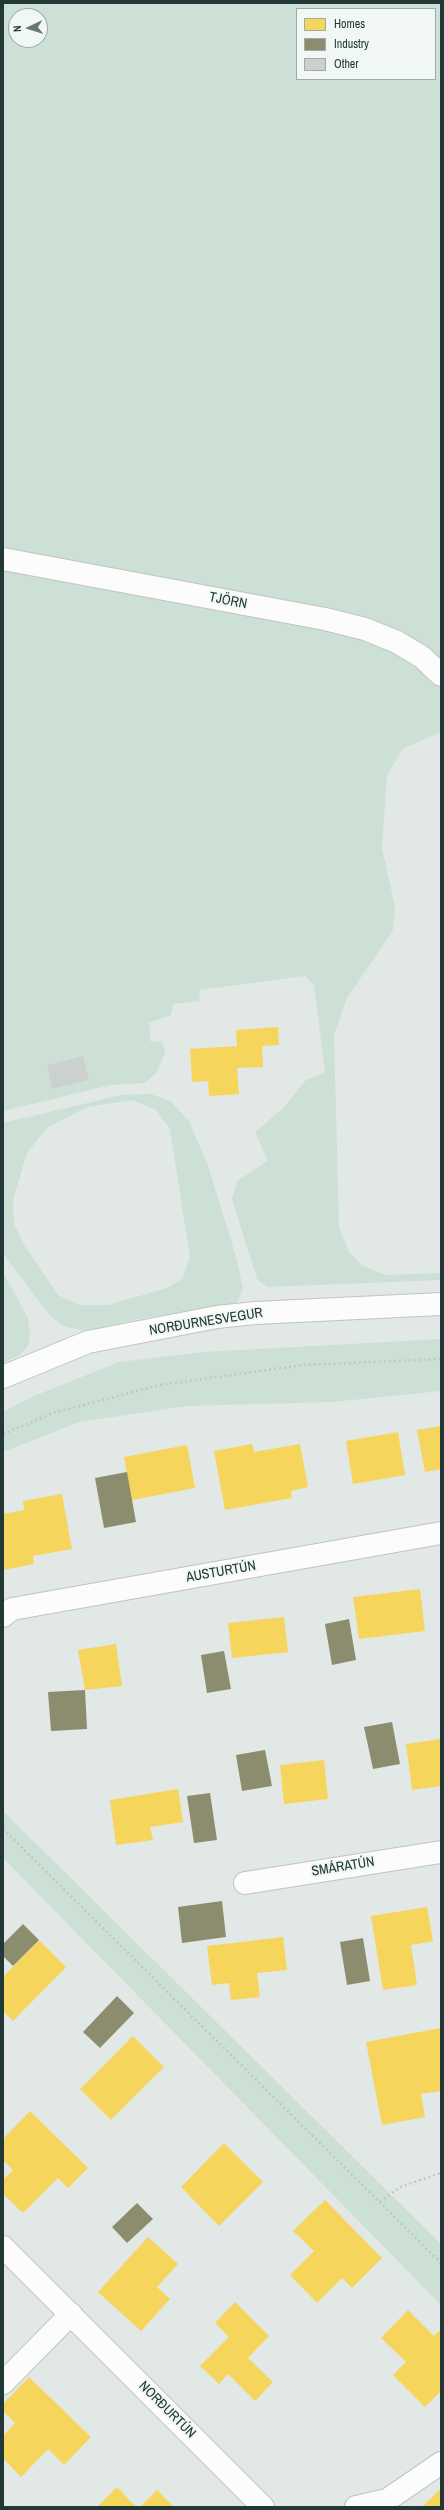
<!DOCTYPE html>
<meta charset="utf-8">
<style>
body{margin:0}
#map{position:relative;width:444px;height:2510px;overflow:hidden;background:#e2e8e6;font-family:"Archivo Narrow",sans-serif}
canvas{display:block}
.frame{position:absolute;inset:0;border:4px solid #223837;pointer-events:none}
.legend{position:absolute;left:296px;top:8px;width:140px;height:72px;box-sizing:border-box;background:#f0f7f4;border:1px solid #9eaba8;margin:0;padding:5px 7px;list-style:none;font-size:12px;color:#223837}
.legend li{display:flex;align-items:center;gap:8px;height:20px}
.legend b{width:20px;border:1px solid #9eaba8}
.north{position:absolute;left:8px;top:8px;width:40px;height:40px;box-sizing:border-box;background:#f0f7f4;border:1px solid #9eaba8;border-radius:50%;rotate:266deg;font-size:11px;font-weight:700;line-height:16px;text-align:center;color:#223837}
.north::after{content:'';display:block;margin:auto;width:14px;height:18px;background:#657674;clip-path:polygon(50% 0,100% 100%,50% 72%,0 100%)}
</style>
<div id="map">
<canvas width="444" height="2510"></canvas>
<div class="frame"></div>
<ul class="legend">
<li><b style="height:11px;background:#f6d55c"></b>Homes</li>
<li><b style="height:11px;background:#8c8c6e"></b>Industry</li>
<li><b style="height:11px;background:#ccd1d0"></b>Other</li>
</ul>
<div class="north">N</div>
</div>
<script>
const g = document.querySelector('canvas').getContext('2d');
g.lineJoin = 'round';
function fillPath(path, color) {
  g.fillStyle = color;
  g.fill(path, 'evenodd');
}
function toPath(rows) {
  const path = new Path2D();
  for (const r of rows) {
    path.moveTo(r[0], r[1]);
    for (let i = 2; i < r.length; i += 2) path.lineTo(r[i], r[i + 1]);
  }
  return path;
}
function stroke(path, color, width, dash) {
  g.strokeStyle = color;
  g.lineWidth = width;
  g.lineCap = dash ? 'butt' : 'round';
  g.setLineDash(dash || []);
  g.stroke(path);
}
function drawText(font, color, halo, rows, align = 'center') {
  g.font = font + ' "Archivo Narrow",sans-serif';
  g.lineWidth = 4;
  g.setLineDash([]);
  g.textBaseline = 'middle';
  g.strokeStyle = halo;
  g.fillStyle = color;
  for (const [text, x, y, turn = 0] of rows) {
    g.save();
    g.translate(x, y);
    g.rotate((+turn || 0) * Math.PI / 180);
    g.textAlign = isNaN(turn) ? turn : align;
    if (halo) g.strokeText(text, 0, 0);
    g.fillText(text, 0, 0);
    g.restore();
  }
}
const green = toPath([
 [3,3,441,3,441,663,399,633,3,551],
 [297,9,435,9,435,79,297,79],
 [16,16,40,16,40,40,16,40],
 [3,565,378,640,430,673,441,687,441,732,403,749,387,775,382,848,395,907,393,930,347,998,334,1035,339,1227,349,1252,363,1266,386,1275,441,1273,441,1280,267,1287,257,1279,232,1199,237,1181,268,1161,255,1132,283,1108,306,1080,325,1072,314,985,305,976,199,990,200,1001,173,1004,171,1015,149,1023,151,1042,162,1041,165,1052,157,1072,145,1083,111,1085,3,1111],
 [151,1094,170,1101,189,1121,208,1166,237,1260,243,1289,236,1305,149,1317,83,1331,64,1326,51,1317,3,1253,3,1123,121,1095],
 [132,1100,156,1110,170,1129,190,1257,183,1278,167,1288,108,1305,80,1305,58,1295,24,1245,14,1224,13,1200,27,1153,48,1127,87,1107],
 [3,1272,28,1318,30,1335,28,1346,20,1355,3,1363],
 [441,1339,441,1391,332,1402,187,1406,79,1422,3,1452,3,1412,34,1396,119,1362,203,1352],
 [3,1811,441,2244,441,2305,3,1858]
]);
const homes = toPath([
 [278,1027,279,1045,262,1046,263,1067,237,1068,239,1094,209,1096,208,1081,192,1082,190,1049,237,1046,236,1030],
 [441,1426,441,1469,425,1472,417,1430],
 [398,1432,405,1475,353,1484,346,1441],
 [252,1444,254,1452,300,1444,308,1487,291,1491,292,1498,225,1510,214,1451],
 [187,1445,195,1488,132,1500,124,1457],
 [62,1494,72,1549,33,1556,34,1564,3,1570,3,1514,24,1510,23,1501],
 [420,1589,425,1631,359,1639,353,1597],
 [284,1617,288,1652,232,1658,228,1623],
 [116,1644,122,1686,85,1690,78,1650],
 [441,1739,441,1786,412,1790,406,1744],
 [324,1760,328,1799,284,1804,280,1765],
 [178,1789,183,1822,150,1827,153,1840,116,1845,110,1800],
 [427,1907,433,1941,411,1945,417,1985,383,1990,371,1916],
 [283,1937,287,1970,257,1973,260,1997,231,2000,229,1983,212,1985,207,1946],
 [39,1940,66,1967,13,2021,3,2011,3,1977],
 [441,2028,441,2091,421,2094,425,2117,382,2125,366,2042],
 [133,2036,164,2067,111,2120,80,2089],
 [30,2111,88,2168,68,2188,58,2178,23,2213,3,2194,3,2180,13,2170,3,2160,3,2139],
 [224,2143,263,2182,219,2226,181,2187],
 [325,2200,382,2258,352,2288,342,2278,317,2303,290,2275,314,2251,293,2231],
 [148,2237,178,2264,157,2287,170,2299,141,2331,98,2292],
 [235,2302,269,2336,248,2358,273,2382,255,2401,228,2374,219,2384,200,2366,229,2337,215,2323],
 [408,2310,434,2336,441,2329,441,2391,425,2407,393,2375,406,2362,381,2338],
 [29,2377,91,2437,64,2465,48,2449,21,2477,3,2458,3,2436,15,2423,3,2411,3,2404],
 [117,2487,136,2507,97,2507],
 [440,2489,441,2507,422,2507],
 [157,2490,174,2507,140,2507]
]);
const industry = toPath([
 [127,1472,136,1522,104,1528,95,1478],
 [349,1619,356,1660,332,1665,325,1624],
 [224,1651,231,1689,207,1693,201,1655],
 [85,1690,87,1729,51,1731,48,1692],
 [392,1722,400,1764,373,1769,364,1727],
 [265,1750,272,1786,242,1791,236,1755],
 [210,1793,217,1840,194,1843,187,1796],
 [222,1901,226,1937,182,1943,178,1907],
 [23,1924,39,1940,13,1966,3,1956,3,1944],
 [363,1938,370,1981,347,1985,340,1942],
 [117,1996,134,2013,100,2048,83,2032],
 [137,2203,153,2219,127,2243,112,2227]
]);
const building = toPath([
 [83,1056,89,1080,52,1089,47,1065]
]);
const path = toPath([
 [3,1434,53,1413,160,1385,303,1365,441,1359],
 [3,1829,441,2263],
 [380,2202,400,2187,441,2173]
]);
const minor = toPath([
 [3,559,325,619,365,629,397,642,422,657,441,675],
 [3,1377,88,1342,217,1317,255,1313,441,1304],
 [3,1616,12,1609,441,1533],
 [245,1883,441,1852],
 [3,2247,263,2507],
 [3,2383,71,2314],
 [356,2507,387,2500,441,2463]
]);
const streetNames = [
 ["TJÖRN",228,601,11],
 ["NORÐURNESVEGUR",206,1322,-9],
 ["AUSTURTÚN",221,1572,-10],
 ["SMÁRATÚN",343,1867,-9],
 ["NORÐURTÚN",167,2410,45]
];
fillPath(green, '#cce0d6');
fillPath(homes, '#f6d55c');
fillPath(industry, '#8c8c6e');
fillPath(building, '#ccd1d0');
stroke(minor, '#bfc4c3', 24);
stroke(path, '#bfc8c7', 2.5, [2, 3]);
stroke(minor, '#fbfcfb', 22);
drawText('14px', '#223837', '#f0f7f4', streetNames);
</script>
